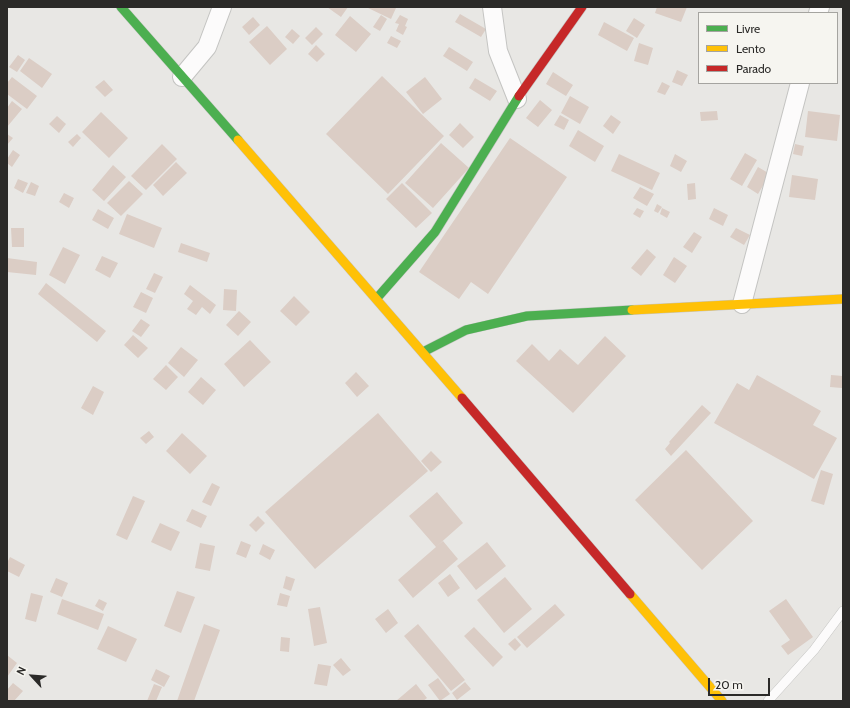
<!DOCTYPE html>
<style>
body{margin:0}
#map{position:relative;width:850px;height:708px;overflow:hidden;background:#e8e7e4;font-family:Cabin,sans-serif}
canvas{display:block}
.frame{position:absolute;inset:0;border:8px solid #2b2a28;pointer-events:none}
.legend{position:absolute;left:698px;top:12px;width:140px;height:72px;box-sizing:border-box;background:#f6f5f0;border:1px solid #a5a4a0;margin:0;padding:5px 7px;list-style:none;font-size:12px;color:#2b2a28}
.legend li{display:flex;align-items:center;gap:8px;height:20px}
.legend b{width:20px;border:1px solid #a5a4a0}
.north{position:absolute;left:12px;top:656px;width:40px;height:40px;-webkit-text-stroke:3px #f6f5f0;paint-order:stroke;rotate:296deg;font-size:11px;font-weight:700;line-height:16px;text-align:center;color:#2b2a28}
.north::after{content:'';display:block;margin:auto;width:14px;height:18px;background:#2b2a28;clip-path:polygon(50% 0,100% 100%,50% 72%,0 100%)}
.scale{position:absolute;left:708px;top:678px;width:62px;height:18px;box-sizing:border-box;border:2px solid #2b2a28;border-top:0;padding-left:5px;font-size:12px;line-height:14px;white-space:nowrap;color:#2b2a28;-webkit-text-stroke:3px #f6f5f0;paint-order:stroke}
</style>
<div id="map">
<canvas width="850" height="708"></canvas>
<div class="frame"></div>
<ul class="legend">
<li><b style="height:5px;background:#4caf50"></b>Livre</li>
<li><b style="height:5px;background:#ffc107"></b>Lento</li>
<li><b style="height:5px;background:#c62828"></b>Parado</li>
</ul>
<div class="north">N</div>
<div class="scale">20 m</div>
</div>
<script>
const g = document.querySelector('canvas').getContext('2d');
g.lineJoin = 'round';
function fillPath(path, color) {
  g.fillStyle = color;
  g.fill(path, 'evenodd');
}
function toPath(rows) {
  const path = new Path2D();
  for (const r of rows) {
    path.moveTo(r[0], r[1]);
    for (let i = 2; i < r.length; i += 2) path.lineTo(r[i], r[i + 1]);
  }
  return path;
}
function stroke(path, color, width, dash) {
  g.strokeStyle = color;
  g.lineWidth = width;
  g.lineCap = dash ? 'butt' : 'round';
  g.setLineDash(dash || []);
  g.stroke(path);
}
const building = toPath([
 [327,7,348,7,341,17],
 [366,7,395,7,396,8,391,19],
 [657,7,687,7,681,22,655,13],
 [460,14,486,29,481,37,455,22],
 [381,15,387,19,380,31,373,27],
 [400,15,408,19,405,26,407,27,403,35,396,31,399,24,395,23],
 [350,16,371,34,356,52,335,35],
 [253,17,260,25,249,35,242,27],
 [634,18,645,25,637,38,626,31],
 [604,22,634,38,627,51,598,35],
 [267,26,287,49,270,65,249,42],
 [316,27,323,34,312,45,305,38],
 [292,29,300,36,293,44,285,37],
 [391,36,401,41,397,48,387,43],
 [639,43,653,48,648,65,634,61],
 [316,45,325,54,317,62,308,54],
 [449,47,473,62,467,71,443,56],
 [18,55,25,60,17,72,9,67],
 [29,58,52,74,42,88,20,71],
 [677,70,688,75,682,86,672,82],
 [553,72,573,85,566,96,546,84],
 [382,76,444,136,388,194,326,134],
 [12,77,37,96,27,109,7,94,7,83],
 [425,77,442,99,423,114,406,92],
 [475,78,497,91,490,101,469,88],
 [104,80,113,90,105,97,95,87],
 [662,82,670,86,665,95,657,92],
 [570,96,589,107,580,124,561,113],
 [540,100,552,110,538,127,526,118],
 [12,101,22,109,7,127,7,108],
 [717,111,718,120,701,121,700,112],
 [808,111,840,115,837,141,805,137],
 [101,112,128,138,109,158,82,132],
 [560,115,569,120,564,130,554,125],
 [611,115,621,122,613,134,603,126],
 [57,116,66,124,59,133,49,124],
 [460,123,474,137,463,148,449,135],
 [578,130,604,146,595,162,569,146],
 [7,134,13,138,7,145],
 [77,134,81,138,73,147,68,142],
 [510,138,567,177,488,294,471,282,459,299,419,272],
 [441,143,469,168,433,208,405,183],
 [162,144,177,159,146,190,131,176],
 [795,144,804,146,802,156,793,154],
 [13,150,20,155,12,167,7,163,7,159],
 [745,153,757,160,742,186,730,179],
 [619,154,660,173,652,190,611,171],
 [675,154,687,161,681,172,670,166],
 [176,162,187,173,163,196,153,185],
 [113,165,126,177,104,201,92,190],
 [758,167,770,174,758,194,747,187],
 [792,175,818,179,815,200,789,197],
 [18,179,28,183,23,193,14,188],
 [129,181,143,194,121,216,107,203],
 [31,182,39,186,35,196,26,193],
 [402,183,432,213,416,228,386,199],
 [695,183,696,199,688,200,687,184],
 [640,187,654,194,647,206,633,198],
 [64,193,74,198,69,208,59,202],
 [657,204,662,207,658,213,654,211],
 [637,208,644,211,640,218,633,214],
 [662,208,670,212,667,218,660,214],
 [714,208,728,215,723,226,709,219],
 [98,209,114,218,108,229,92,220],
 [127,214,162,228,154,248,119,234],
 [11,228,24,228,24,247,12,247],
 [736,228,750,235,744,245,730,237],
 [694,232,702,237,692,253,683,247],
 [181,243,210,253,207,262,178,252],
 [63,247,80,255,65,284,49,275],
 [647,249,656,257,641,276,631,268],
 [102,256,118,263,110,278,95,270],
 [674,257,687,266,675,283,663,275],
 [7,258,37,262,36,275,7,272],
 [154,273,163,277,155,293,146,289],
 [46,283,106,331,97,342,38,294],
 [190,285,216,305,210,314,202,307,196,315,187,309,193,301,184,294],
 [224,289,237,290,236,311,223,310],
 [141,292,153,298,146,313,133,307],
 [294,296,310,312,296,326,280,311],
 [239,311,251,322,238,336,226,325],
 [141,319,150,325,141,337,132,331],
 [133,335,148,348,138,358,124,345],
 [605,336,626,356,573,413,516,361,532,344,549,361,560,349,578,365],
 [250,340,271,362,244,387,224,364],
 [181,347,198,360,184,377,168,363],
 [166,365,178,377,166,390,153,379],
 [356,372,369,386,357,397,345,383],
 [757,375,821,411,813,425,837,438,814,479,714,423,737,383,749,390],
 [831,375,843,376,842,388,830,387],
 [201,377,216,390,203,405,188,392],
 [93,386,104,392,93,415,81,408],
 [702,405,711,413,671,456,665,449,670,443,669,442],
 [378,413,428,471,315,569,265,512],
 [149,431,154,437,146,444,140,438],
 [182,433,207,456,190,474,166,451],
 [686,450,753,521,702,570,635,500],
 [431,451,442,462,431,472,421,461],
 [821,470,833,474,824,505,811,501],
 [212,483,220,487,211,506,202,502],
 [437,492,463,523,437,546,443,541,458,559,413,598,398,580,436,547,409,516],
 [133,496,145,501,127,540,116,535],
 [192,509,207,516,201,528,186,521],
 [258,516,265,523,256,532,249,525],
 [160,523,180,532,171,551,151,542],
 [241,541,251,545,246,558,236,554],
 [487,542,506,566,476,590,457,566],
 [200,543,215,546,210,571,195,568],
 [263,544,275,550,270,560,259,554],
 [10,557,25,565,19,577,7,571,7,563],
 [450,574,460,588,448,597,438,583],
 [286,576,295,579,291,591,283,588],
 [505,577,532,609,504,633,477,600],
 [56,578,68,583,62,597,50,592],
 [177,591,195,597,181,633,164,626],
 [31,593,43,596,36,622,25,619],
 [280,593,290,596,287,607,277,605],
 [62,599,104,614,98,630,57,614],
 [99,599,107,603,103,611,95,606],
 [786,599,813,637,788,655,781,646,790,640,769,611],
 [555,604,565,615,527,648,517,637],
 [320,607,327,643,314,646,308,609],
 [388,609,398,623,386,633,375,619],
 [204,624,220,630,194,701,177,701],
 [418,624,465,680,451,691,404,636],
 [108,626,137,639,126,662,97,649],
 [474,627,503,657,493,667,464,636],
 [281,637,290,638,289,652,280,651],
 [515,638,521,645,515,651,508,644],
 [7,655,17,663,7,677],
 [341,658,351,670,343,676,333,665],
 [318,664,331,666,327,686,314,684],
 [156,669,170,676,164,687,151,680],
 [438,678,450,694,440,701,428,685],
 [465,682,471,689,457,700,452,693],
 [13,683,23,691,14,701,7,701,7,690],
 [154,684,162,687,156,701,147,701],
 [416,684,427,698,423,701,396,701]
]);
const lane = toPath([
 [768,701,814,650,843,611]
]);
const street = toPath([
 [492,7,498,51,517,99],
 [818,13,820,7],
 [182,77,207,47,222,7],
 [742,304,800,83]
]);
const fast = toPath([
 [121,7,238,140],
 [377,298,435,232,519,96],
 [423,352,466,330,527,316,632,310]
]);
const slow = toPath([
 [238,140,462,398],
 [632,310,843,299],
 [630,594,722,701]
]);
const jam = toPath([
 [519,96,582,7],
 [462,398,630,594]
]);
fillPath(building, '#dbcdc5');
stroke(lane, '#c4c4c2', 10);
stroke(street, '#c4c4c2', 20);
stroke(fast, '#c4c4c2', 10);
stroke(slow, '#c4c4c2', 10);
stroke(jam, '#c4c4c2', 10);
stroke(lane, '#fcfbfb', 9);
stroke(street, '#fcfbfb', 18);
stroke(fast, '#4caf50', 9);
stroke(slow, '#ffc107', 9);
stroke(jam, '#c62828', 9);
</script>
